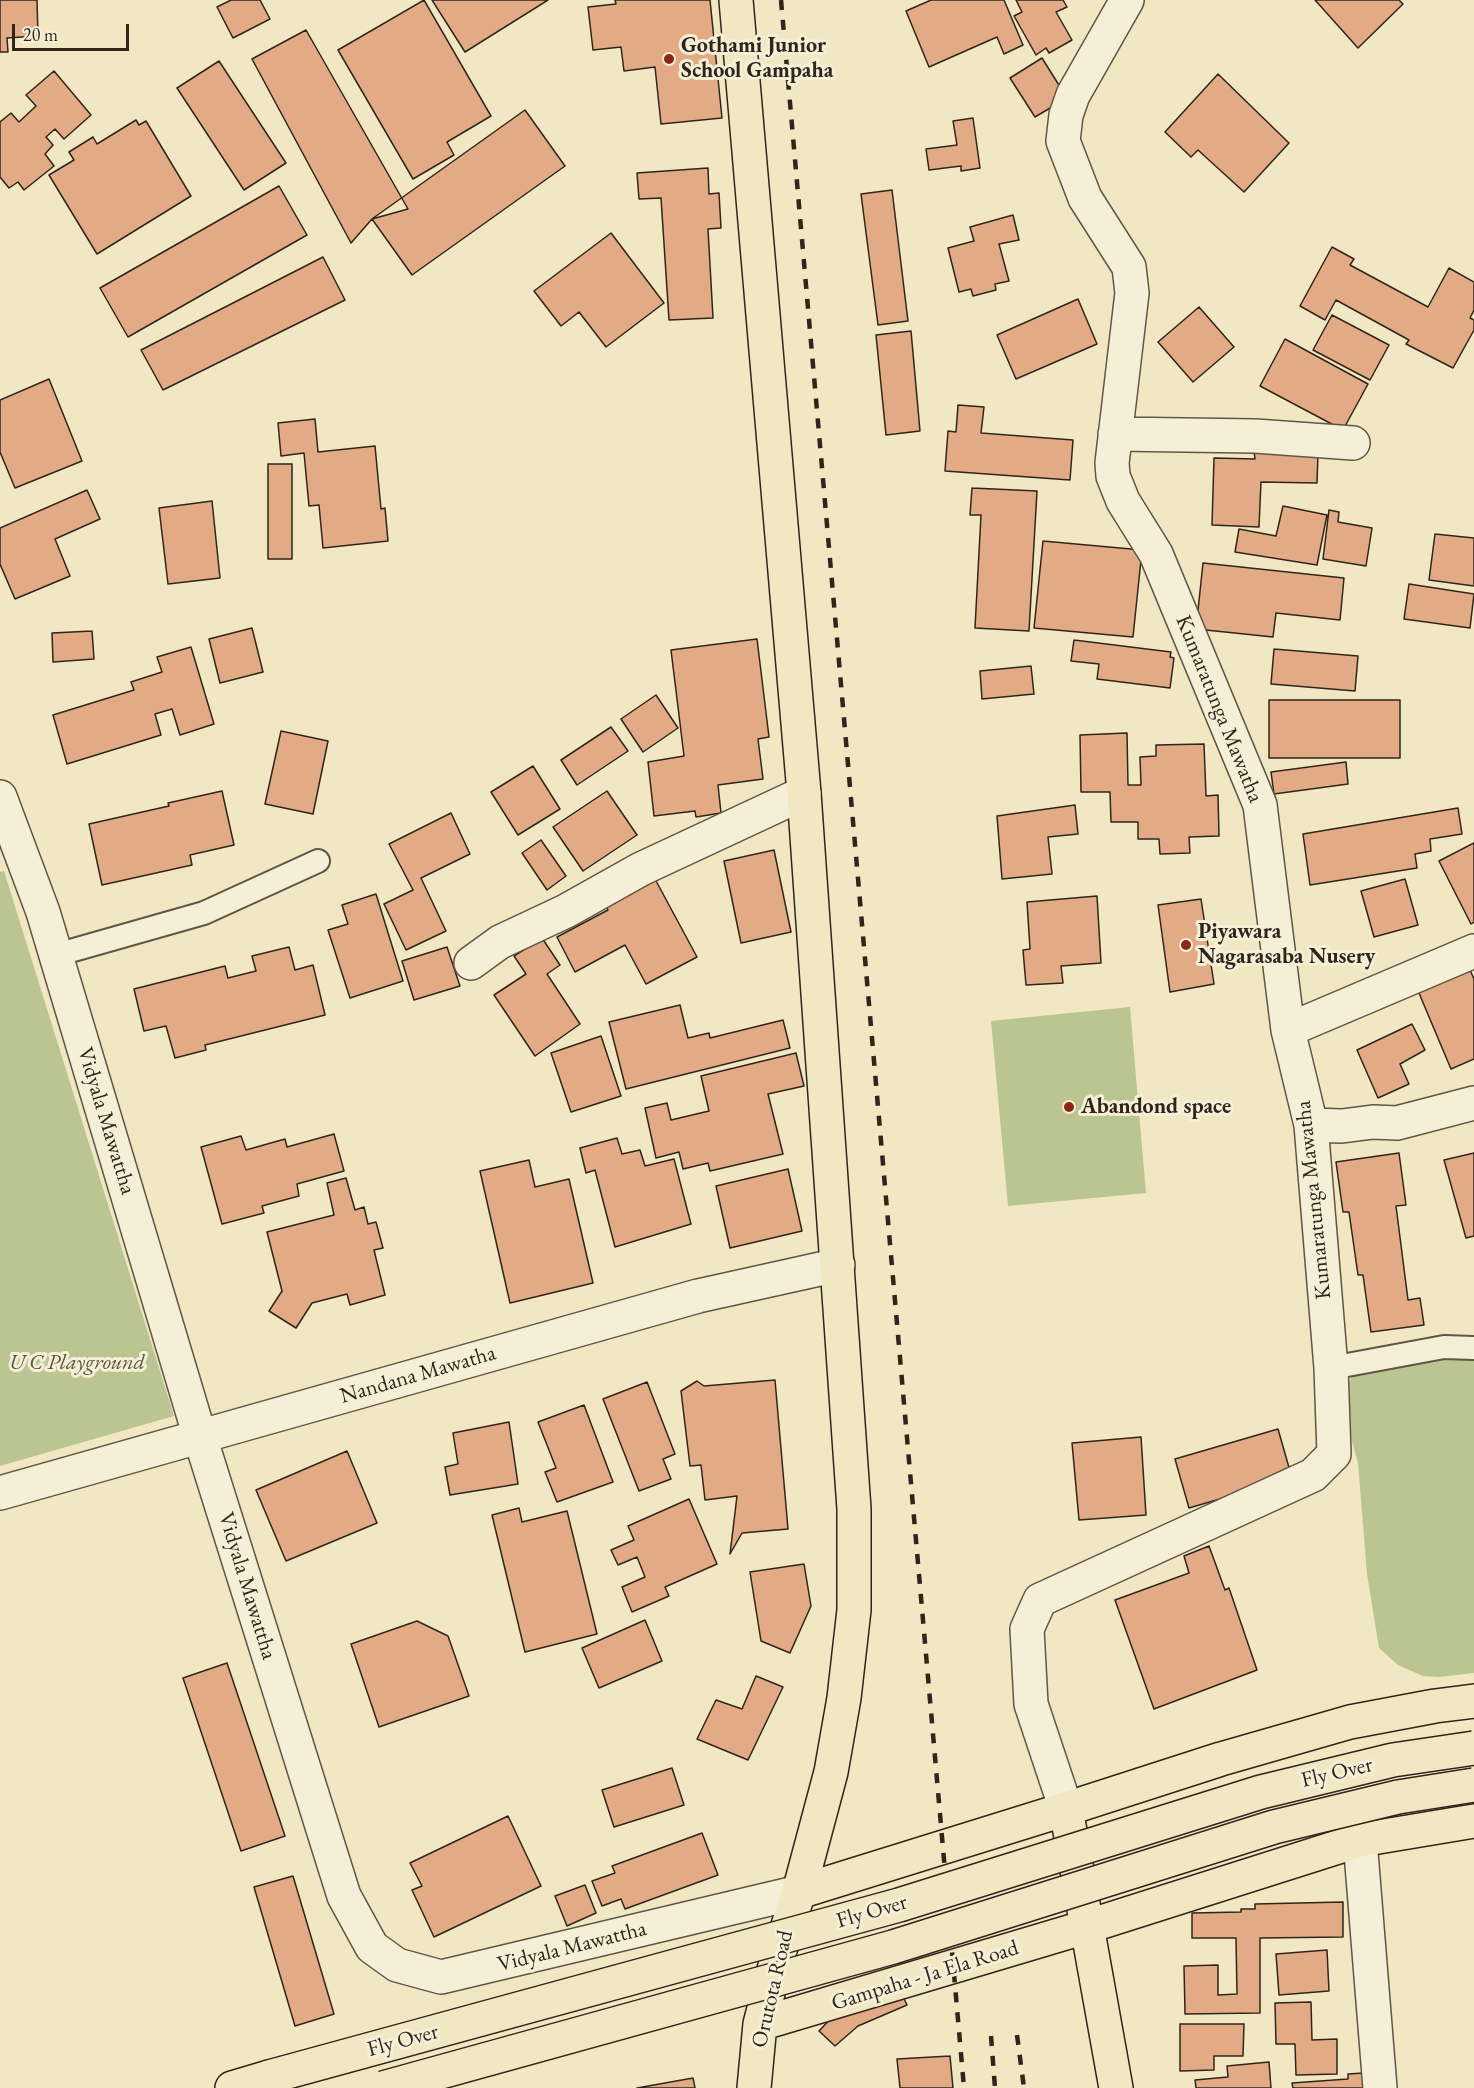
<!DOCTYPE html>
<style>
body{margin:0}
#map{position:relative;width:1474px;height:2088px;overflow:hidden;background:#f1e7c2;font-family:"EB Garamond",serif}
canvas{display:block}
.scale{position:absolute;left:12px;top:24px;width:117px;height:27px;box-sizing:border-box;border:3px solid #30251b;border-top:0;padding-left:8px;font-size:18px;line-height:21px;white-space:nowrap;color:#30251b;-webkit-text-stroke:4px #f6efd7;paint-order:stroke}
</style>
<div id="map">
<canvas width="1474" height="2088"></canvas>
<div class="scale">20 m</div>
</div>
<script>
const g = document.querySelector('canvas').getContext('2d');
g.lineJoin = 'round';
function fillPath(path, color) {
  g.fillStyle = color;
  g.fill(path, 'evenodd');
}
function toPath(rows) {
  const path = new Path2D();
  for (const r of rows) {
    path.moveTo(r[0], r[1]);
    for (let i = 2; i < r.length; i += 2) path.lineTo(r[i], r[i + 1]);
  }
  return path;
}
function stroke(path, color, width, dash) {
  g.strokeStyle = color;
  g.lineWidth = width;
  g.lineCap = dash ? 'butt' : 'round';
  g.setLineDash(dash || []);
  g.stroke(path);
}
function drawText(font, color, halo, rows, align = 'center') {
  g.font = font + ' "EB Garamond",serif';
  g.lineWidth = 6;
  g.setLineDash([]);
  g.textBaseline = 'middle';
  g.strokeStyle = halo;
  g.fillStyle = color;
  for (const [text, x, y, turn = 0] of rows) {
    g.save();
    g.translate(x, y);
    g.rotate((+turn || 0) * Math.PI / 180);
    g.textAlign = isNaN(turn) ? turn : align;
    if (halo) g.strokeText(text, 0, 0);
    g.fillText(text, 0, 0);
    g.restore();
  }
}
const green = toPath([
 [4,871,174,1416,0,1466,0,872],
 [1130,1007,1146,1193,1008,1206,991,1021],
 [1474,1352,1474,1673,1439,1677,1423,1676,1398,1665,1379,1648,1367,1574,1358,1463,1349,1430,1346,1393,1352,1374]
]);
const building = toPath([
 [0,0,37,0,38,36,7,38,8,52,0,52,0,0],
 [231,0,260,0,270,19,233,38,217,7,231,0],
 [424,0,491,116,447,142,454,155,413,179,338,50,424,0],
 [432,0,548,0,465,52,432,0],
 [615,0,710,0,722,118,661,124,655,67,624,71,621,47,593,50,588,7,616,4,615,0],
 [931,0,1004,0,1023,45,1004,54,997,37,929,67,906,11,931,0],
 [1016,0,1063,0,1067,7,1056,12,1072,40,1049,53,1046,48,1036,55,1014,16,1022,12,1016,0],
 [1315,0,1399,0,1403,4,1358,48,1315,0],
 [306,30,408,209,372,219,351,243,252,59,306,30],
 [1042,58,1067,98,1035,117,1010,78,1042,58],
 [219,61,286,163,244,190,177,88,219,61],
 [54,71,91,115,64,139,55,129,46,137,53,145,45,154,54,166,24,190,18,182,9,188,0,177,0,122,11,113,19,122,36,106,26,95,54,71],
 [1218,74,1289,143,1244,192,1198,150,1191,157,1165,132,1218,74],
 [525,110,565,166,412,275,372,219,525,110],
 [973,118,980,168,961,171,961,166,929,170,926,149,957,145,953,121,973,118],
 [136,120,139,125,146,121,191,196,97,254,49,175,74,160,69,152,93,137,97,144,136,120],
 [708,168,709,194,719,193,721,228,708,229,713,318,669,320,661,198,639,199,637,173,708,168],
 [279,186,307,235,128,337,100,288,279,186],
 [892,190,908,321,878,325,861,194,892,190],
 [1013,215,1019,240,999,244,1009,281,995,284,996,290,973,296,971,289,959,292,948,248,974,241,970,227,1013,215],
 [611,233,664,303,606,347,579,312,561,326,534,291,611,233],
 [1332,247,1354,259,1350,265,1428,307,1449,268,1474,282,1474,310,1470,318,1474,320,1474,330,1453,368,1406,344,1409,340,1336,300,1325,320,1300,306,1332,247],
 [323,257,345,300,163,390,141,350,323,257],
 [1078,299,1097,344,1016,379,997,335,1078,299],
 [1199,307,1234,347,1193,382,1158,342,1199,307],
 [1332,315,1389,345,1370,380,1313,350,1332,315],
 [911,331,920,431,886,435,876,335,911,331],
 [1285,339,1368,384,1343,430,1260,386,1285,339],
 [49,379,82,461,15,488,0,452,0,400,49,379],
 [958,405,984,407,981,433,1073,440,1070,480,945,471,948,431,956,432,958,405],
 [315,419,318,452,375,446,381,509,385,508,388,541,323,548,319,505,309,506,304,453,281,456,278,423,315,419],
 [1254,451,1318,453,1317,483,1261,482,1259,527,1212,525,1214,458,1255,459,1254,451],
 [268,464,292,464,292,559,268,559,268,464],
 [972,488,1037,491,1029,631,975,628,981,515,970,515,972,488],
 [87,490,100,519,55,539,70,576,15,599,0,564,0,528,87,490],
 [212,501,220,578,168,584,159,508,212,501],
 [1283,506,1327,515,1317,565,1235,552,1239,529,1276,536,1283,506],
 [1329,510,1339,512,1338,522,1372,528,1366,566,1323,559,1329,510],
 [1435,534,1474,538,1474,586,1429,580,1435,534],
 [1043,541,1142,550,1133,637,1034,628,1043,541],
 [1203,563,1344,578,1340,620,1276,613,1273,637,1196,629,1203,563],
 [1409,584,1474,594,1470,628,1404,619,1409,584],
 [252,628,263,672,220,683,209,639,252,628],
 [92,631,94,659,53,662,52,633,92,631],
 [757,639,769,737,758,739,763,779,718,785,721,813,696,817,695,811,654,816,648,762,684,756,671,650,757,639],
 [1074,640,1171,652,1170,657,1174,658,1170,688,1097,679,1099,664,1071,661,1074,640],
 [191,647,214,724,180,735,172,709,155,714,161,735,67,764,53,715,134,690,131,682,162,672,157,657,191,647],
 [1274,649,1358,656,1355,691,1271,684,1274,649],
 [1031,666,1034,694,982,699,980,671,1031,666],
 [656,695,678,728,643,752,621,719,656,695],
 [1269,700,1400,700,1400,758,1269,758,1269,700],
 [611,727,628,751,577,785,561,760,611,727],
 [281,731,328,741,313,814,265,804,281,731],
 [1127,733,1128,785,1141,785,1140,757,1156,756,1156,745,1204,744,1206,796,1218,795,1219,836,1189,837,1190,853,1160,854,1159,839,1138,839,1138,822,1111,822,1110,792,1081,792,1080,735,1127,733],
 [1346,762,1348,784,1274,794,1271,772,1346,762],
 [533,766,560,809,518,835,491,792,533,766],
 [222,791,234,845,190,855,192,865,102,885,89,824,169,806,168,803,222,791],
 [607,791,637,835,583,871,553,827,607,791],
 [1075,805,1078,834,1048,837,1052,874,1002,879,997,816,1075,805],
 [1458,808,1462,834,1430,839,1431,851,1415,854,1417,868,1310,885,1303,834,1458,808],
 [451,813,470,854,421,878,446,931,406,950,384,904,413,890,389,844,451,813],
 [541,840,566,876,547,890,522,853,541,840],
 [1474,843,1474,922,1471,924,1439,861,1474,843],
 [774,850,791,932,741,943,724,861,774,850],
 [655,879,697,957,646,984,625,945,575,972,557,937,608,910,606,906,655,879],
 [1405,879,1418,925,1374,937,1361,891,1405,879],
 [376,894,403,981,350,998,328,930,348,924,342,905,376,894],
 [1097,896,1101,963,1061,966,1063,983,1026,985,1023,950,1030,949,1027,902,1097,896],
 [1201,899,1214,984,1170,992,1158,905,1201,899],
 [542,938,560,965,547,974,580,1024,535,1056,494,995,526,974,514,956,542,938],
 [289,947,295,970,313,965,325,1015,205,1045,206,1050,175,1058,166,1026,144,1031,134,989,225,966,228,978,256,971,252,956,289,947],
 [447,947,460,986,414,1000,402,961,447,947],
 [1467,963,1474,979,1474,1059,1451,1069,1416,986,1467,963],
 [680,1005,688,1038,709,1033,710,1038,783,1020,790,1048,626,1089,609,1022,680,1005],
 [1412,1024,1425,1050,1400,1064,1409,1084,1378,1098,1357,1050,1412,1024],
 [601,1036,621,1096,571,1112,551,1053,601,1036],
 [796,1053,804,1086,768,1094,783,1154,710,1171,708,1163,683,1169,679,1152,656,1158,645,1108,667,1103,671,1120,709,1111,701,1076,796,1053],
 [334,1134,344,1171,297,1184,299,1196,262,1206,264,1213,222,1224,201,1147,241,1136,246,1150,285,1139,287,1147,334,1134],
 [617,1138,622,1154,640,1150,645,1166,674,1159,691,1224,615,1247,595,1170,586,1173,580,1148,617,1138],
 [1399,1153,1406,1205,1396,1206,1408,1300,1420,1298,1424,1325,1371,1332,1363,1275,1358,1275,1349,1212,1343,1212,1336,1162,1399,1153],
 [1474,1153,1474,1236,1466,1238,1444,1160,1474,1153],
 [529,1160,535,1187,569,1179,593,1283,510,1303,480,1171,529,1160],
 [788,1169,802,1231,730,1248,716,1186,788,1169],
 [346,1178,355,1210,364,1207,368,1224,376,1222,383,1248,374,1250,385,1295,350,1305,347,1294,312,1303,296,1328,269,1311,282,1291,267,1232,334,1215,327,1183,346,1178],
 [775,1380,788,1529,742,1533,730,1554,737,1496,705,1500,701,1465,690,1466,681,1391,697,1381,704,1386,775,1380],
 [647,1382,675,1454,663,1459,671,1479,639,1491,603,1399,647,1382],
 [584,1405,613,1482,557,1502,545,1472,556,1468,538,1422,584,1405],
 [509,1422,518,1484,450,1495,445,1467,458,1464,453,1433,509,1422],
 [1278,1429,1292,1478,1189,1508,1175,1459,1278,1429],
 [1141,1437,1146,1515,1079,1520,1072,1443,1141,1437],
 [347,1451,377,1523,286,1561,256,1490,347,1451],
 [689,1499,717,1564,665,1587,669,1596,632,1612,622,1587,645,1577,637,1557,618,1565,611,1550,634,1540,628,1526,689,1499],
 [519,1508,522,1522,567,1511,597,1634,525,1652,492,1515,519,1508],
 [1209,1546,1225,1590,1229,1588,1257,1670,1154,1709,1115,1600,1189,1573,1184,1556,1209,1546],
 [804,1564,811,1606,790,1653,761,1641,750,1572,804,1564],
 [645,1620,662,1661,599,1688,582,1648,645,1620],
 [417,1621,448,1636,469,1696,379,1727,351,1644,417,1621],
 [227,1663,285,1836,241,1851,183,1678,227,1663],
 [756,1676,783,1687,748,1760,697,1739,716,1700,742,1709,756,1676],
 [672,1768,684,1805,614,1827,602,1790,672,1768],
 [508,1816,541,1886,434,1937,412,1890,422,1886,410,1863,508,1816],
 [702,1833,718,1875,625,1909,621,1899,602,1906,592,1881,615,1873,612,1866,702,1833],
 [293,1876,334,2014,295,2026,254,1887,293,1876],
 [585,1885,596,1913,567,1926,555,1896,585,1885],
 [1343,1902,1343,1937,1260,1938,1260,2013,1185,2014,1184,1966,1218,1965,1218,1995,1237,1994,1236,1938,1192,1938,1192,1913,1241,1912,1241,1909,1255,1909,1255,1904,1343,1902],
 [1327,1950,1329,1991,1279,1995,1276,1954,1327,1950],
 [898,1986,907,2005,858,2026,835,2046,819,2031,835,2014,898,1986],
 [1311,2002,1312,2040,1337,2039,1337,2074,1296,2075,1295,2044,1276,2044,1275,2003,1311,2002],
 [1180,2024,1244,2024,1243,2056,1214,2056,1214,2070,1180,2071,1180,2024],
 [950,2056,953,2088,900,2088,897,2059,950,2056],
 [1269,2062,1271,2088,1196,2088,1195,2080,1228,2077,1227,2066,1269,2062],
 [1364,2073,1365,2088,1293,2088,1292,2083,1348,2079,1348,2074,1364,2073],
 [693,2078,695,2088,637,2088,693,2078]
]);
const service = toPath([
 [56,955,204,913,318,861],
 [1331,1368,1444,1347,1474,1348]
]);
const minor = toPath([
 [1115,434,1255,436,1353,443],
 [0,797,43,912,200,1437,344,1896,372,1947,397,1965,441,1977,799,1892],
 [471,963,500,942,566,911,641,869,804,793],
 [1288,1030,1474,951],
 [1311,1125,1342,1126,1373,1122,1397,1123,1474,1103],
 [1066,1809,1031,1704,1027,1629,1040,1600,1313,1475,1334,1454,1331,1368,1311,1125,1288,1030,1260,805,1156,554,1123,501,1113,476,1112,463,1132,293,1129,267,1085,198,1063,141,1066,115,1073,95,1127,0],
 [1360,1840,1380,2088]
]);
const tertiary = toPath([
 [0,1493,698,1296,838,1265]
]);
const primary = toPath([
 [736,0,804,793,854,1509,854,1610,844,1698,831,1772,799,1892],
 [1066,1809,1221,1759,1350,1722,1435,1706,1474,1701],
 [1089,1926,1360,1840,1474,1821],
 [232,2088,269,2077]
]);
const trunk = toPath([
 [760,2024,1089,1926],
 [754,2088,760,2024,776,1962,799,1892,1066,1809,1116,2088]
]);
const rail = toPath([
 [781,0,964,2088],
 [1017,2035,1024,2088],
 [991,2036,995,2088]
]);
const primaryBridge = toPath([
 [269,2077,899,1905,1261,1792,1393,1760,1474,1748],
 [383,2088,893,1947,1274,1827,1398,1797,1474,1785]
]);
const markers = [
 [669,59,6,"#8f2418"],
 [1186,945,6,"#8f2418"],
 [1069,1107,6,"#8f2418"]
];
const poiNames = [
 ["Gothami Junior",681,46],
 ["School Gampaha",681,71],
 ["Piyawara",1198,932],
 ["Nagarasaba Nusery",1198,957],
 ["Abandond space",1081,1107]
];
const streetNames = [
 ["Kumaratunga Mawatha",1219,709,68],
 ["Vidyala Mawattha",106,1121,73],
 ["Kumaratunga Mawatha",1314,1200,-96],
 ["Nandana Mawatha",418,1375,-16],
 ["Vidyala Mawattha",247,1586,73],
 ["Fly Over",1337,1773,-13],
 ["Fly Over",872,1912,-16],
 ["Vidyala Mawattha",572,1947,-14],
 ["Gampaha - Ja Ela Road",925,1976,-17],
 ["Orutota Road",773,1989,-77],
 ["Fly Over",403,2041,-15]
];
const parkNames = [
 ["U C Playground",77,1363]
];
fillPath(green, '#bbc592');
fillPath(building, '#e2ab85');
stroke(building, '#30251b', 1.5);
stroke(service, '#605645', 26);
stroke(minor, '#605645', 36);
stroke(tertiary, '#605645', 36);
stroke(primary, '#30251b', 36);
stroke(trunk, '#30251b', 36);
stroke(service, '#f6efd7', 22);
stroke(minor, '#f6efd7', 33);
stroke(tertiary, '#f6efd7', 33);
stroke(primary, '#f1e7c2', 33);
stroke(trunk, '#f1e7c2', 33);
stroke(rail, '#30251b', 4.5, [10, 10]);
stroke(primaryBridge, '#30251b', 36, []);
stroke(primaryBridge, '#f1e7c2', 33);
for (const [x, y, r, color] of markers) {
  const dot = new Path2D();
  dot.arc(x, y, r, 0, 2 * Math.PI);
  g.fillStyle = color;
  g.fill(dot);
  stroke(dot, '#f6efd7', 2);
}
drawText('bold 22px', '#30251b', '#f6efd7', poiNames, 'left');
drawText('22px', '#30251b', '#f6efd7', streetNames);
drawText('italic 22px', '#5a553f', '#f6efd7', parkNames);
</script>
